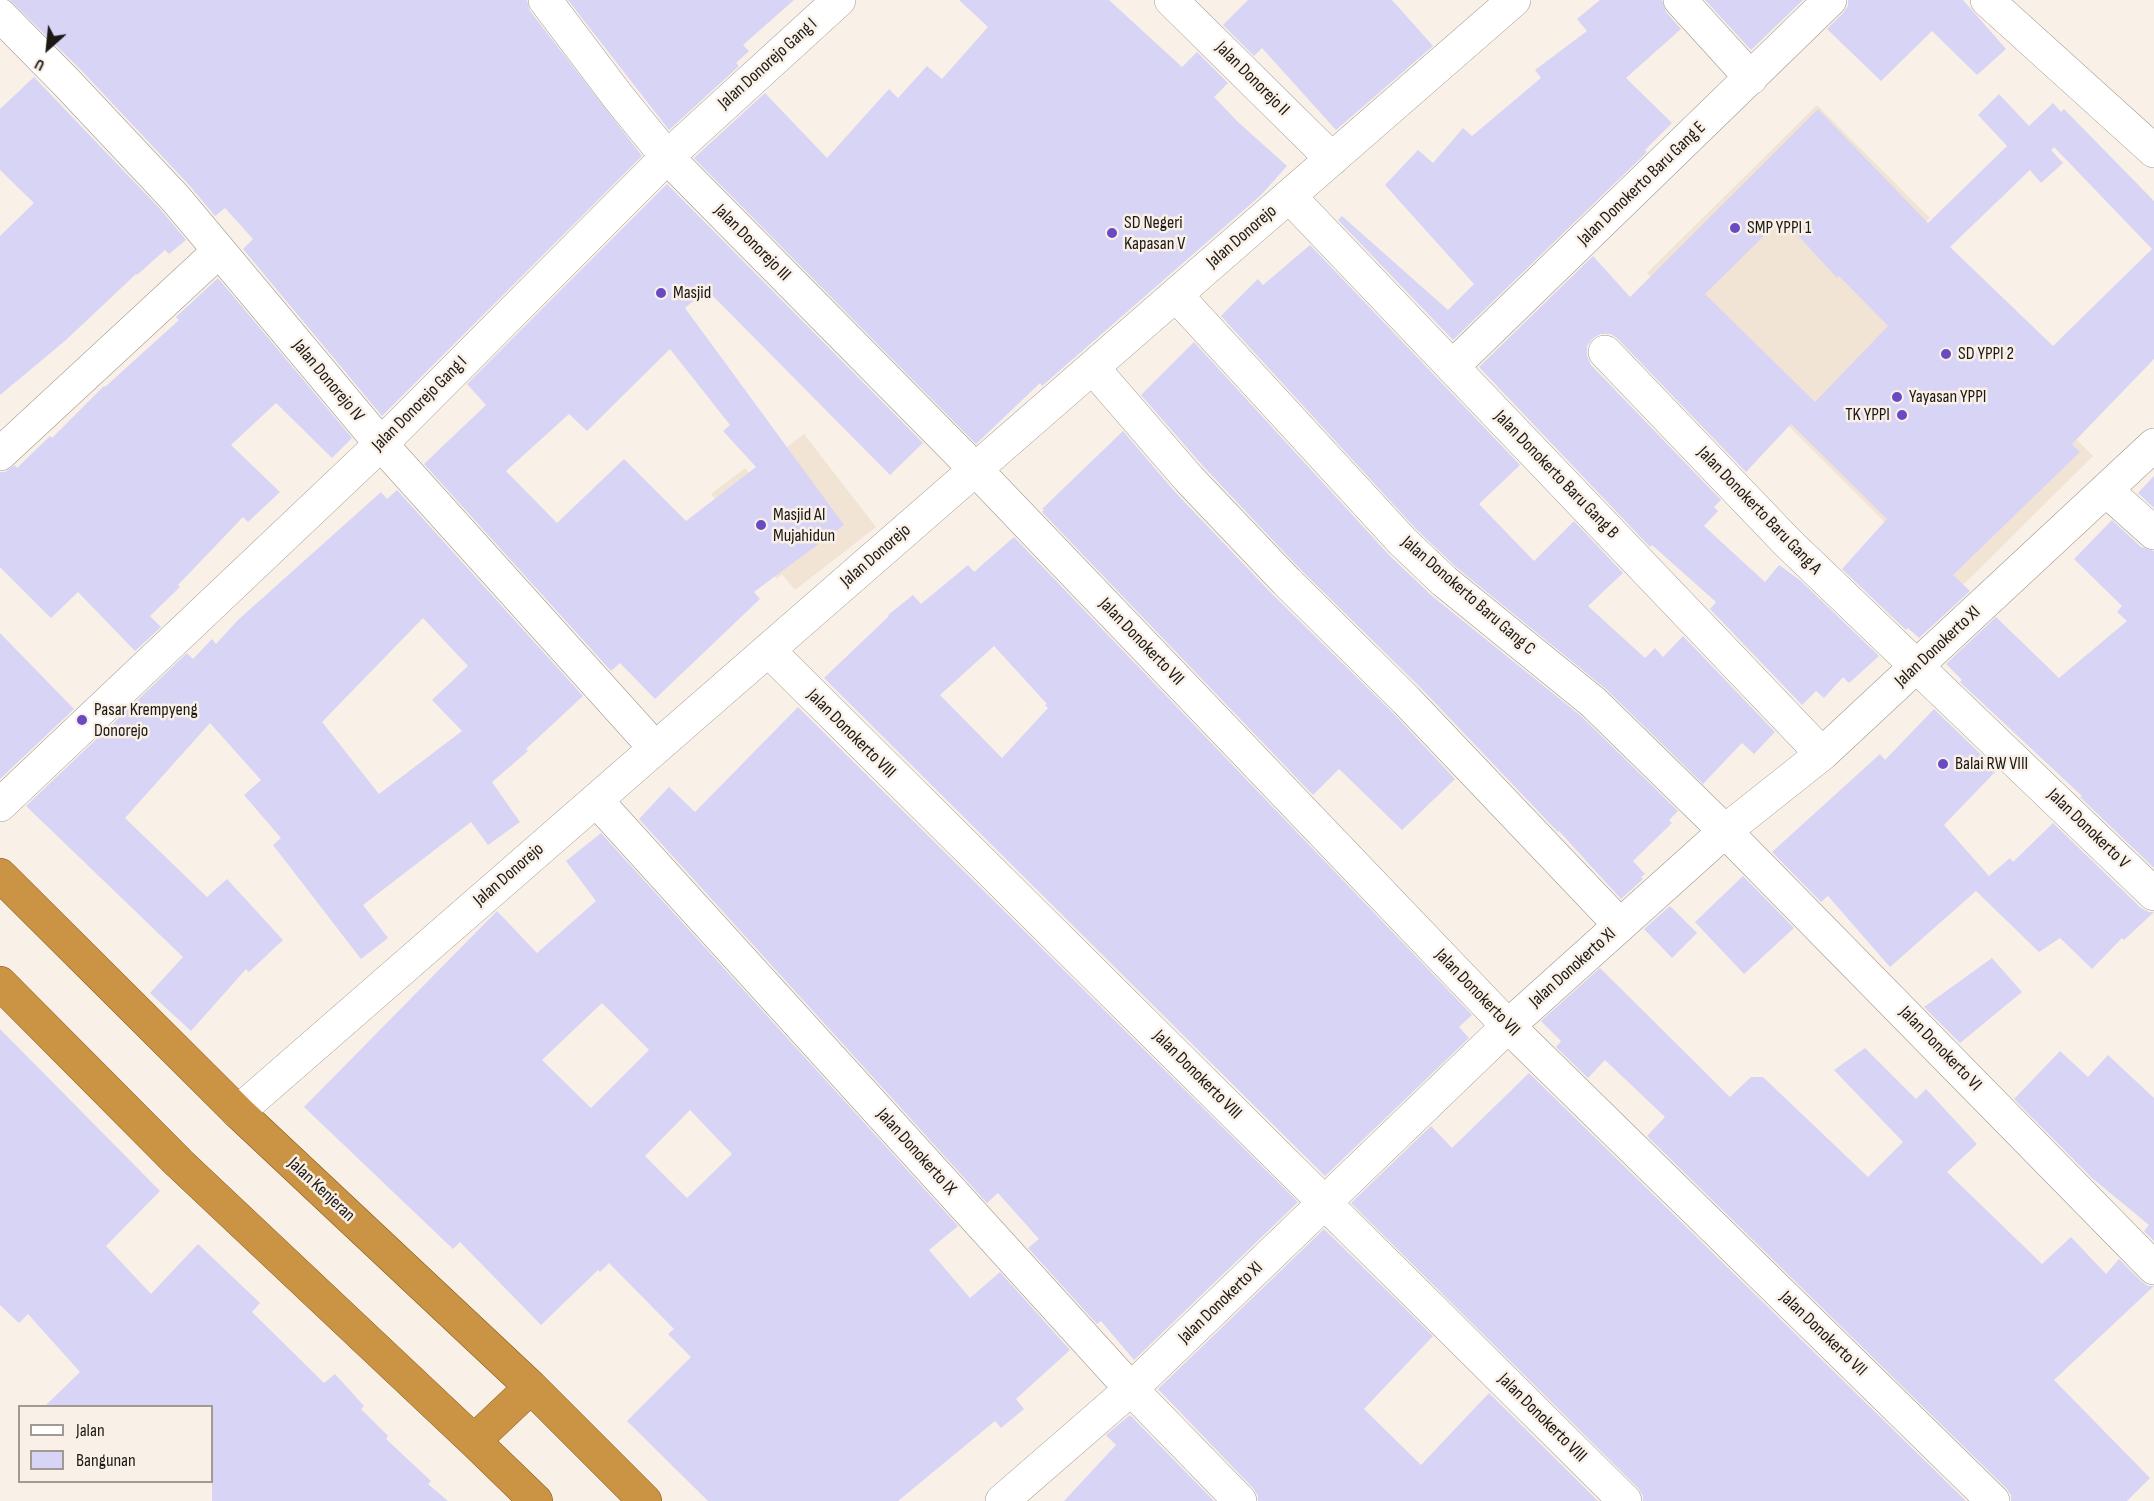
<!DOCTYPE html>
<style>
body{margin:0}
#map{position:relative;width:2154px;height:1501px;overflow:hidden;background:#f9f0e7;font-family:"Sofia Sans Condensed",sans-serif}
canvas{display:block}
.legend{position:absolute;left:18px;top:1405px;width:195px;height:78px;box-sizing:border-box;background:#f9f0e7;border:2px solid #a09a93;margin:0;padding:8px 10px;list-style:none;font-size:18px;color:#1b1815}
.legend li{display:flex;align-items:center;gap:12px;height:30px}
.legend b{width:30px;border:2px solid #a09a93}
.north{position:absolute;left:18px;top:18px;width:60px;height:60px;-webkit-text-stroke:4px #f9f0e7;paint-order:stroke;rotate:207deg;font-size:16px;font-weight:700;line-height:24px;text-align:center;color:#1b1815}
.north::after{content:'';display:block;margin:auto;width:21px;height:27px;background:#1b1815;clip-path:polygon(50% 0,100% 100%,50% 72%,0 100%)}
</style>
<div id="map">
<canvas width="2154" height="1501"></canvas>
<ul class="legend">
<li><b style="height:8px;background:#fff"></b>Jalan</li>
<li><b style="height:16px;background:#d8d4f6"></b>Bangunan</li>
</ul>
<div class="north">U</div>
</div>
<script>
const g = document.querySelector('canvas').getContext('2d');
g.lineJoin = 'round';
function fillPath(path, color) {
  g.fillStyle = color;
  g.fill(path, 'evenodd');
}
function toPath(rows) {
  const path = new Path2D();
  for (const r of rows) {
    path.moveTo(r[0], r[1]);
    for (let i = 2; i < r.length; i += 2) path.lineTo(r[i], r[i + 1]);
  }
  return path;
}
function stroke(path, color, width, dash) {
  g.strokeStyle = color;
  g.lineWidth = width;
  g.lineCap = dash ? 'butt' : 'round';
  g.setLineDash(dash || []);
  g.stroke(path);
}
function drawText(font, color, halo, rows, align = 'center') {
  g.font = font + ' "Sofia Sans Condensed",sans-serif';
  g.lineWidth = 5;
  g.setLineDash([]);
  g.textBaseline = 'middle';
  g.strokeStyle = halo;
  g.fillStyle = color;
  for (const [text, x, y, turn = 0] of rows) {
    g.save();
    g.translate(x, y);
    g.rotate((+turn || 0) * Math.PI / 180);
    g.textAlign = isNaN(turn) ? turn : align;
    if (halo) g.strokeText(text, 0, 0);
    g.fillText(text, 0, 0);
    g.restore();
  }
}
const built = toPath([
 [1817,105,1930,218,1893,254,2093,456,1955,593,1702,339,1706,333,1647,273],
 [804,434,876,527,795,590,782,574,777,579,711,494,745,468,751,475]
]);
const building = toPath([
 [10,0,527,0,530,11,642,156,382,416,243,249,253,239,225,208,215,216,190,186,82,71],
 [568,0,794,0,743,45,749,51,736,63,739,66,669,130],
 [959,0,1109,0,1182,67,1197,52,1228,83,1214,97,1238,122,1287,166,1261,195,1042,386,1040,383,976,444,694,158,765,93,827,158,889,89,898,98,927,66,942,79,988,27],
 [1248,0,1392,0,1433,46,1336,130,1262,48,1254,56,1223,25],
 [1600,0,1662,0,1666,12,1681,29,1626,78,1672,123,1645,150,1647,152,1453,340,1338,220,1342,216,1448,310,1474,284,1385,185,1418,150,1433,163,1463,128,1472,136,1541,78,1535,70,1587,31,1577,19],
 [1705,0,1803,0,1751,50],
 [1848,0,1963,0,2006,49,1977,75,1932,31,1881,81,1827,29,1843,13,1848,6],
 [34,77,162,211,186,240,169,254,165,250,137,275,136,274,66,340,0,395,0,236,34,203,0,170,0,109],
 [1999,94,2029,126,2053,103,2061,112,2064,109,2154,201,2154,359,2072,444,2080,452,1953,575,1970,591,1919,638,1908,628,1906,630,1842,569,1887,519,1791,424,1746,472,1618,339,1611,334,1601,334,1593,338,1587,346,1587,356,1591,365,1721,500,1714,507,1718,511,1704,526,1765,582,1779,565,1801,581,1879,656,1849,683,1843,677,1824,698,1816,691,1802,705,1710,609,1716,602,1652,545,1650,547,1479,367,1593,256,1630,297,1818,109,1928,223,2007,146,1978,115],
 [2054,147,2152,249,2053,346,1950,247,2030,170,2041,183,2063,163,2051,150],
 [1782,218,1837,278,1839,276,1888,326,1815,402,1705,294],
 [667,184,923,443,890,475,707,290,685,308,844,525,754,592,760,599,655,699,620,663,611,671,424,464,486,405,467,384],
 [670,349,730,425,723,431,756,467,686,521,624,459,557,523,506,471,569,414,587,431],
 [1310,245,1520,465,1479,504,1534,561,1574,521,1623,573,1588,606,1645,658,1655,648,1663,657,1683,636,1775,732,1754,754,1742,743,1703,784,1606,689,1456,567,1415,528,1221,316,1258,279,1263,285],
 [218,278,352,438,332,458,276,403,231,445,280,492,248,522,243,517,178,585,180,587,150,616,161,627,135,651,78,592,51,618,0,567,0,472,5,472,15,465,17,468,50,436,52,438,104,386,105,387,179,320,176,317],
 [1194,342,1389,555,1432,596,1581,716,1678,811,1669,820,1672,823,1633,861,1645,874,1641,877,1643,879,1621,899,1559,831,1558,832,1420,687,1300,569,1203,466,1141,395],
 [1123,431,1175,492,1273,595,1393,713,1455,779,1402,830,1339,769,1313,795,1042,512,1044,510,1042,509],
 [2154,476,2154,508,2138,493],
 [397,490,583,696,526,749,528,751,492,782,520,822,488,845,471,822,363,905,388,938,361,959,273,845,281,838,244,795,261,780,210,723,125,818,207,897,227,879,283,940,249,972,246,969,191,1031,150,993,183,957,26,806,187,653,193,659,212,639,216,644,238,620,381,492,387,499],
 [423,618,468,666,432,700,462,731,379,794,322,722],
 [2112,520,2141,547,2154,551,2154,868,2080,797,2082,796,1960,682,1962,680,1946,664,1996,617,2059,678,2127,621,2117,612,2122,606,2074,559],
 [1014,537,1472,1015,1459,1027,1469,1038,1325,1176,824,678,889,616,888,615,913,595,921,604,968,565,974,572],
 [994,646,1047,704,1045,705,1048,708,1002,758,940,695],
 [0,633,74,709,0,779],
 [798,707,1298,1202,1134,1360,1101,1321,1097,1324,1028,1248,1039,1239,998,1193,987,1203,639,819,669,787,695,812],
 [1934,709,1997,770,1944,825,1989,876,2010,858,2013,862,2053,823,2141,908,2149,912,2154,912,2124,940,2122,938,2092,969,2060,938,2039,952,1976,891,1890,967,1828,896,1821,902,1772,852,1880,754,1885,760],
 [601,833,958,1226,929,1250,970,1298,1000,1272,1070,1350,1016,1399,1024,1409,1001,1428,995,1421,898,1501,708,1501,627,1421,691,1357,668,1334,674,1329,609,1263,600,1272,598,1270,541,1325,460,1242,453,1249,304,1107,497,911,537,953,596,901,566,861],
 [602,1003,649,1050,591,1108,542,1060],
 [690,1110,732,1154,687,1198,645,1156],
 [1743,876,1794,928,1744,974,1695,922],
 [1670,906,1697,933,1672,958,1644,929],
 [1992,958,2022,992,1960,1043,1924,1007],
 [1600,968,1730,1097,1751,1077,1763,1077,1868,1177,1903,1142,1834,1070,1865,1048,1916,1099,1926,1089,1977,1144,1947,1172,2042,1264,2071,1237,2106,1274,2119,1259,2141,1281,2148,1286,2154,1286,2054,1380,2150,1478,2127,1501,2011,1501,2011,1495,2006,1488,1647,1136,1665,1117,1605,1060,1588,1078,1556,1047,1561,1041,1541,1021],
 [0,1029,160,1191,106,1246,151,1294,198,1244,260,1303,252,1312,324,1383,335,1374,364,1406,361,1409,388,1436,386,1439,431,1481,428,1484,448,1501,212,1501,212,1407,44,1407,80,1372,28,1314,19,1323,0,1305],
 [2060,1051,2088,1077,2108,1055,2154,1098,2154,1241,2144,1231,2149,1225,2092,1178,2014,1099],
 [1529,1073,1966,1501,1643,1501,1643,1496,1638,1488,1351,1203,1431,1126,1452,1148],
 [1324,1229,1433,1336,1364,1409,1421,1465,1489,1393,1598,1501,1258,1501,1258,1496,1253,1488,1158,1389],
 [1130,1415,1214,1501,1064,1501,1116,1445,1106,1435]
]);
const minor = toPath([
 [545,0,619,98,667,157,976,470,1508,1026,1993,1501],
 [1171,0,1332,159],
 [1680,0,1751,78],
 [1987,0,2154,151],
 [0,15,68,84,176,199,381,444,655,748],
 [1289,196,1822,754],
 [1176,295,1402,541,1444,581,1593,702,1725,831,2154,1268],
 [1605,352,1787,542,2154,894],
 [1452,367,1830,0],
 [1093,368,1189,479,1287,582,1406,700,1620,925],
 [0,454,218,252],
 [2106,490,2154,533],
 [768,650,1625,1501],
 [596,800,1131,1389,1240,1501],
 [0,805,381,444,667,157,839,0],
 [238,1112,1514,0],
 [1002,1501,1131,1389,1508,1026,1725,831,1822,754,2154,445]
]);
const trunk = toPath([
 [0,875,238,1112,531,1387,645,1501],
 [0,983,179,1163,474,1441,536,1501],
 [474,1441,531,1387]
]);
const markers = [
 [1735,228,6,"#694ac3"],
 [1112,233,6,"#694ac3"],
 [661,293,6,"#694ac3"],
 [1946,354,6,"#694ac3"],
 [1897,397,6,"#694ac3"],
 [1902,415,6,"#694ac3"],
 [761,525,6,"#694ac3"],
 [82,720,6,"#694ac3"],
 [1943,764,6,"#694ac3"]
];
const streetNames = [
 ["Jalan Donorejo Gang I",768,64,-42],
 ["Jalan Donorejo II",1252,79,45],
 ["Jalan Donokerto Baru Gang E",1642,184,-44],
 ["Jalan Donorejo",1242,237,-41],
 ["Jalan Donorejo III",752,243,45],
 ["Jalan Donorejo IV",328,381,50],
 ["Jalan Donorejo Gang I",420,404,-45],
 ["Jalan Donokerto Baru Gang B",1556,475,46],
 ["Jalan Donokerto Baru Gang A",1759,511,46],
 ["Jalan Donorejo",876,556,-41],
 ["Jalan Donokerto Baru Gang C",1468,596,41],
 ["Jalan Donokerto VII",1141,642,46],
 ["Jalan Donokerto XI",1938,647,-43],
 ["Jalan Donokerto VIII",851,734,45],
 ["Jalan Donokerto V",2088,829,44],
 ["Jalan Donorejo",509,875,-41],
 ["Jalan Donokerto XI",1573,968,-42],
 ["Jalan Donokerto VII",1477,993,46],
 ["Jalan Donokerto VI",1940,1049,46],
 ["Jalan Donokerto VIII",1197,1075,45],
 ["Jalan Donokerto IX",916,1152,48],
 ["Jalan Kenjeran",321,1190,43],
 ["Jalan Donokerto XI",1221,1303,-44],
 ["Jalan Donokerto VII",1823,1334,44],
 ["Jalan Donokerto VIII",1542,1418,45]
];
const poiNames = [
 ["SD Negeri",1124,223],
 ["Kapasan V",1124,244],
 ["SMP YPPI 1",1747,228],
 ["Masjid",673,293],
 ["SD YPPI 2",1958,354],
 ["Yayasan YPPI",1909,397],
 ["TK YPPI",1890,415,"right"],
 ["Masjid Al",773,515],
 ["Mujahidun",773,536],
 ["Pasar Krempyeng",94,710],
 ["Donorejo",94,731],
 ["Balai RW VIII",1955,764]
];
fillPath(built, '#f2e4d5');
fillPath(building, '#d8d4f6');
stroke(minor, '#9f978e', 34);
stroke(trunk, '#845815', 34);
stroke(minor, '#fff', 33);
stroke(trunk, '#ca9444', 33);
for (const [x, y, r, color] of markers) {
  const dot = new Path2D();
  dot.arc(x, y, r, 0, 2 * Math.PI);
  g.fillStyle = color;
  g.fill(dot);
  stroke(dot, '#f9f0e7', 2);
}
drawText('18px', '#1b1815', '#f9f0e7', streetNames);
drawText('18px', '#1b1815', '#f9f0e7', poiNames, 'left');
</script>
